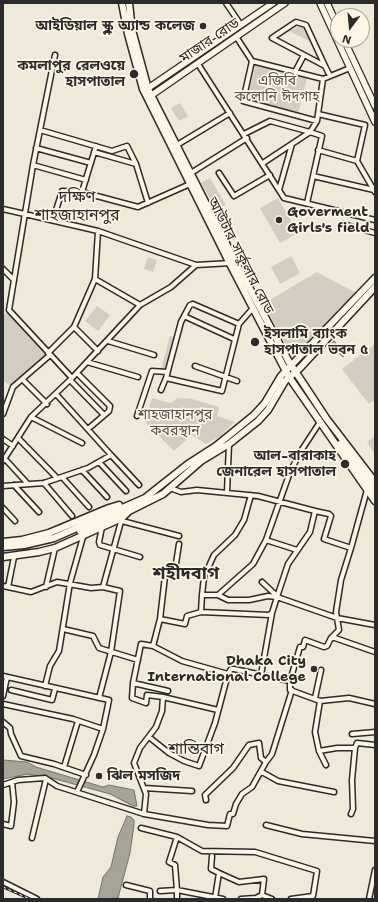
<!DOCTYPE html>
<meta charset="utf-8">
<style>
body{margin:0}
#map{position:relative;width:378px;height:902px;overflow:hidden;background:#efe9da;font-family:"Shantell Sans",sans-serif}
canvas{display:block}
.frame{position:absolute;inset:0;border:4px solid #2b2b2b;pointer-events:none}
.north{position:absolute;left:330px;top:8px;width:40px;height:40px;box-sizing:border-box;background:#fcf5e5;border:1px solid #a8a49b;border-radius:50%;rotate:196deg;font-size:11px;font-weight:700;line-height:16px;text-align:center;color:#2b2b2b}
.north::after{content:'';display:block;margin:auto;width:14px;height:18px;background:#2b2b2b;clip-path:polygon(50% 0,100% 100%,50% 72%,0 100%)}
</style>
<div id="map">
<canvas width="378" height="902"></canvas>
<div class="frame"></div>
<div class="north">N</div>
</div>
<script>
const g = document.querySelector('canvas').getContext('2d');
g.lineJoin = 'round';
function fillPath(path, color) {
  g.fillStyle = color;
  g.fill(path, 'evenodd');
}
function toPath(rows) {
  const path = new Path2D();
  for (const r of rows) {
    path.moveTo(r[0], r[1]);
    for (let i = 2; i < r.length; i += 2) path.lineTo(r[i], r[i + 1]);
  }
  return path;
}
function stroke(path, color, width, dash) {
  g.strokeStyle = color;
  g.lineWidth = width;
  g.lineCap = dash ? 'butt' : 'round';
  g.setLineDash(dash || []);
  g.stroke(path);
}
function drawText(font, color, halo, rows, align = 'center') {
  g.font = font + ' "Shantell Sans","Noto Sans Bengali",sans-serif';
  g.lineWidth = 3.5;
  g.setLineDash([]);
  g.textBaseline = 'middle';
  g.strokeStyle = halo;
  g.fillStyle = color;
  for (const [text, x, y, turn = 0] of rows) {
    g.save();
    g.translate(x, y);
    g.rotate((+turn || 0) * Math.PI / 180);
    g.textAlign = isNaN(turn) ? turn : align;
    if (halo) g.strokeText(text, 0, 0);
    g.fillText(text, 0, 0);
    g.restore();
  }
}
const green = toPath([
 [303,25,313,43,289,31],
 [256,64,307,78,298,113,247,100],
 [180,103,188,116,179,121,171,108],
 [210,178,226,205,217,210,201,183],
 [278,198,298,233,280,243,260,208],
 [291,256,300,273,280,284,271,267],
 [148,257,157,260,153,272,144,269],
 [317,272,356,293,294,359,263,304],
 [97,306,110,315,98,331,85,321],
 [7,313,46,355,11,386,3,381,3,315],
 [170,336,176,338,165,371,161,369],
 [375,344,375,399,369,404,342,369],
 [152,398,171,403,177,398,192,399,219,407,217,416,235,422,219,437,206,444,192,435,174,451,145,422],
 [375,436,375,454,367,442]
]);
const water = toPath([
 [334,341,346,353,343,357,330,345,334,341],
 [3,760,27,762,36,767,103,787,109,785,134,790,137,806,133,806,110,794,48,777,28,774,3,779,3,760],
 [127,816,131,817,134,820,134,825,130,853,118,898,98,899,103,877,111,867,118,837,127,816]
]);
const street = toPath([
 [226,3,241,25],
 [237,38,252,61,323,79,350,68],
 [55,55,33,165,9,310,72,378],
 [252,61,243,101,317,121],
 [198,64,284,198,375,220],
 [325,66,272,38,296,22,306,25,325,66,330,76],
 [295,72,304,55],
 [318,114,365,125,357,161],
 [40,130,112,151,127,146,136,164,148,203],
 [244,134,270,121,310,132],
 [177,145,230,113],
 [96,146,82,192,138,207,190,184],
 [36,148,91,163],
 [318,150,357,161,375,192],
 [94,152,136,164],
 [263,163,310,132],
 [33,165,86,180],
 [191,173,247,138],
 [219,173,234,196,270,175],
 [313,176,374,190],
 [279,190,292,144],
 [307,203,322,136,310,132,317,121,323,79],
 [3,209,98,231,196,265],
 [53,220,62,191,82,192],
 [343,224,375,233],
 [3,269,14,280],
 [95,279,140,305],
 [193,304,239,324,222,391,166,378,181,322,190,305,193,304],
 [184,316,234,339],
 [239,324,253,308],
 [74,327,95,279,98,231],
 [108,341,154,355],
 [48,353,74,327,98,351],
 [87,362,138,377],
 [195,366,237,381],
 [77,373,110,406,109,411,88,429],
 [22,379,47,404],
 [70,380,104,415],
 [161,390,166,378],
 [56,394,111,455],
 [3,414,13,387,50,355],
 [137,416,152,371,167,372],
 [31,417,82,443],
 [320,422,301,451,290,472,266,540,253,564,218,595,202,595,201,612,269,615,272,613,277,597,337,618,375,625],
 [18,438,57,478],
 [3,439,13,446],
 [5,459,28,484],
 [3,461,31,417,72,378,140,305,171,287,196,265,231,263],
 [99,462,126,491],
 [82,470,107,497],
 [62,477,89,507],
 [44,483,72,516],
 [14,485,39,512],
 [3,486,44,483,88,468,111,455,139,485],
 [170,488,181,492,197,490,258,496,315,511],
 [227,492,229,444],
 [3,508,15,521],
 [122,521,179,536],
 [102,527,99,542,100,545,140,557],
 [266,540,297,550],
 [351,548,367,490],
 [262,582,277,596],
 [3,586,8,587,14,557],
 [8,587,31,592,57,582,91,588,103,587,120,591,111,652,99,698],
 [46,587,55,548],
 [103,587,122,518],
 [202,595,204,577,214,555,235,535,244,520,251,495],
 [218,595,228,600,249,600,268,596,277,597,288,564,310,532,315,511,329,514,331,516,324,539,351,548,341,580,336,612,339,630,331,638],
 [160,619,185,624,187,616,201,612],
 [63,629,93,636,99,648,138,660],
 [153,646,160,619,165,576,175,570,179,544],
 [261,675,272,613],
 [3,676,109,700,103,729,94,755,77,792],
 [290,681,300,647,303,647,305,640,324,647,327,646,331,638,335,638,375,652],
 [133,683,168,691],
 [45,686,50,666,59,651,70,583,83,537],
 [11,690,52,700,55,689],
 [3,696,7,677],
 [315,698,321,670],
 [320,701,315,732,319,751,326,765],
 [3,704,73,719,103,729],
 [218,710,163,697,147,695,146,703,132,698,133,683,141,644,153,646,182,661,228,674,231,669,234,669,290,681,290,690,320,701,349,698,375,704],
 [3,722,10,728,11,734,21,756,54,764,86,775],
 [352,734,375,732],
 [149,737,169,753,184,761,199,766,215,723,228,674],
 [355,748,357,743,375,745],
 [319,751,337,748,355,748,352,780,353,809,351,814],
 [266,762,272,754,292,690],
 [64,767,78,721],
 [262,772,278,781,334,792],
 [3,785,18,780,45,778,57,786,144,814,208,825,227,826,230,814,233,814,236,804,242,794,252,787,266,762,261,758,259,743,249,745,233,768,205,795,206,800],
 [144,788,192,791],
 [144,814,146,794,134,763,140,748,156,727,162,711,163,697],
 [3,824,11,826,14,802,12,782],
 [266,825,302,834,375,841],
 [141,828,177,837,202,851,255,852,317,871,313,896,291,899],
 [32,838,46,779],
 [212,856,211,869,219,873,239,882,264,879,262,895,272,899],
 [3,882,37,899],
 [126,885,150,891,150,899],
 [177,890,175,865,169,862,177,837],
 [160,891,177,890,223,899],
 [215,898,219,873],
 [177,899,177,890],
 [241,899,256,898,262,895],
 [369,899,375,870]
]);
const secondary = toPath([
 [320,3,375,122],
 [327,3,338,27],
 [344,40,375,106],
 [144,91,273,3],
 [149,97,285,3]
]);
const primary = toPath([
 [122,3,128,34,143,89,230,264,289,377,375,501],
 [129,3,132,30,148,89,235,261,289,362,326,418,375,482],
 [340,444,375,491],
 [80,531,115,515,129,511,163,494,201,461,229,444,258,421,268,410,285,381,299,369,375,287],
 [3,542,22,540,49,533,109,508,119,505],
 [3,547,24,545,54,538,145,498,188,464,216,446,254,415,265,403,281,376,375,278],
 [3,557,39,552,55,548,122,518,128,512]
]);
const rail = toPath([
 [3,887,30,899]
]);
const markers = [
 [203,26,4,"#2b2b2b"],
 [134,74,5,"#2b2b2b"],
 [279,220,4,"#2b2b2b"],
 [255,342,5,"#2b2b2b"],
 [345,464,5,"#2b2b2b"],
 [314,669,4,"#2b2b2b"],
 [99,776,4,"#2b2b2b"]
];
const poiNames = [
 ["আইডিয়াল স্কুল অ্যান্ড কলেজ",195,26],
 ["কমলাপুর রেলওয়ে",125,66],
 ["হাসপাতাল",125,82],
 ["Goverment",287,212,"left"],
 ["Girls's field",287,228,"left"],
 ["ইসলামি ব্যাংক",264,334,"left"],
 ["হাসপাতাল ভবন ৫",264,350,"left"],
 ["আল-বারাকাহ",336,456],
 ["জেনারেল হাসপাতাল",336,472],
 ["Dhaka City",306,661],
 ["International College",306,677],
 ["ঝিল মসজিদ",107,776,"left"]
];
const streetNames = [
 ["মাজার রোড",210,41,-34],
 ["আউটার সার্কুলার রোড",240,256,63]
];
const parkNames = [
 ["এজিবি",277,81],
 ["কলোনি ঈদগাহ",277,97],
 ["শাহজাহানপুর",175,415],
 ["কবরস্থান",175,431]
];
const quarterNames = [
 ["দক্ষিণ",77,198],
 ["শাহজাহানপুর",77,216],
 ["শান্তিবাগ",196,750]
];
const districtNames = [
 ["শহীদবাগ",186,574]
];
fillPath(green, '#d2cdc0');
fillPath(water, '#a6a399');
stroke(water, '#75736d', 1);
stroke(street, '#2b2b2b', 7);
stroke(secondary, '#2b2b2b', 8);
stroke(primary, '#2b2b2b', 9);
stroke(street, '#fcf5e5', 4);
stroke(secondary, '#fcf5e5', 5.5);
stroke(primary, '#fcf5e5', 6);
stroke(rail, '#2b2b2b', 2.5);
stroke(rail, '#fcf5e5', 1, [3]);
for (const [x, y, r, color] of markers) {
  const dot = new Path2D();
  dot.arc(x, y, r, 0, 2 * Math.PI);
  g.fillStyle = color;
  g.fill(dot);
  stroke(dot, '#fcf5e5', 1.5);
}
drawText('bold 14px', '#2b2b2b', '#fcf5e5', poiNames, 'right');
drawText('14px', '#2b2b2b', '#fcf5e5', streetNames);
drawText('14px', '#555450', '#fcf5e5', parkNames);
drawText('16px', '#2b2b2b', '#fcf5e5', quarterNames);
drawText('bold 18px', '#2b2b2b', '#fcf5e5', districtNames);
</script>
